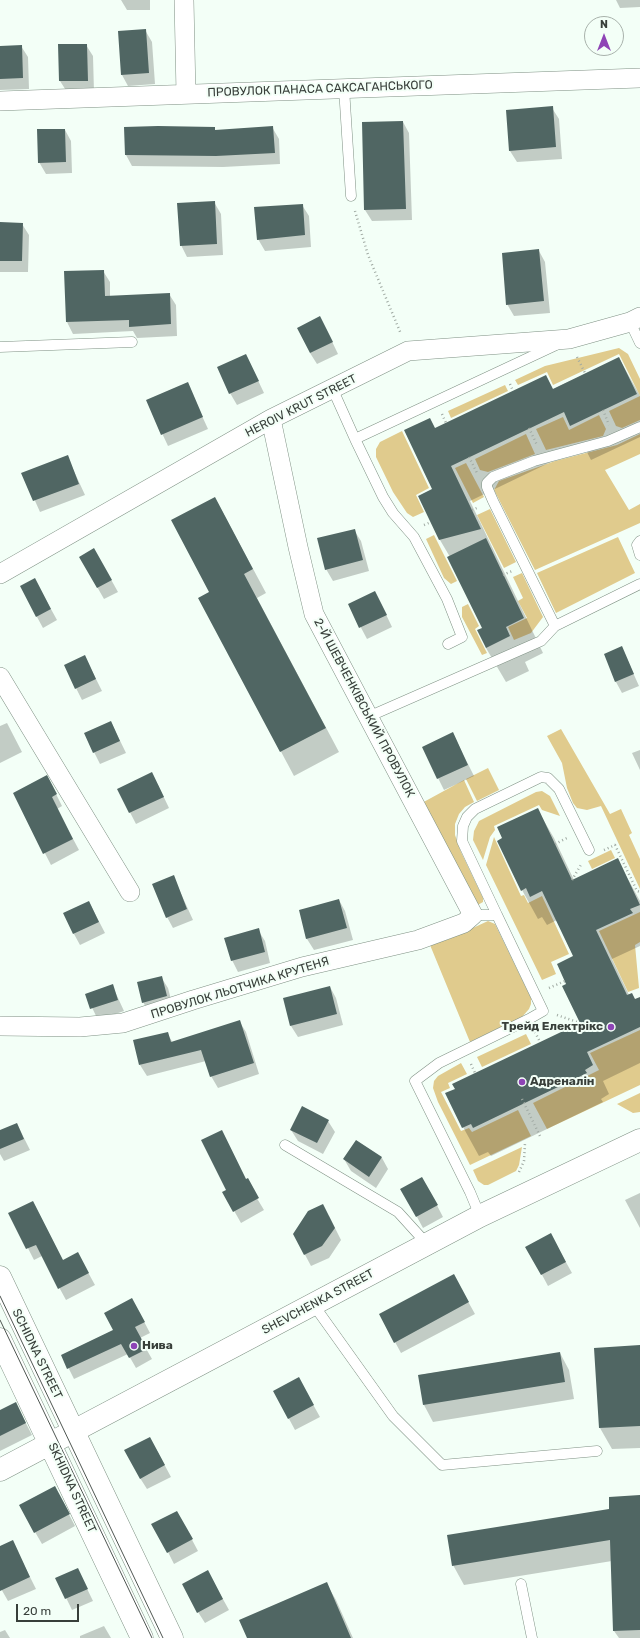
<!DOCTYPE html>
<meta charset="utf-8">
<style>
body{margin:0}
#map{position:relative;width:640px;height:1638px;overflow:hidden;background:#f3fff7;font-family:Rubik,sans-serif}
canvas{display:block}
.north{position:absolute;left:584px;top:16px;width:40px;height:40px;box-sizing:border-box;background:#f3fff7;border:1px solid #a8b2ab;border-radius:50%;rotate:0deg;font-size:11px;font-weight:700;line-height:16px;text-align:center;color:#383f3a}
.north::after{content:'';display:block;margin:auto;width:14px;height:18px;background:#8e44b6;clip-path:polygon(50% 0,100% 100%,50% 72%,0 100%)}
.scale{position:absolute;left:16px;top:1604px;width:63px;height:18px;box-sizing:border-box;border:2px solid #383f3a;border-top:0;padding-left:5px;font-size:12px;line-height:14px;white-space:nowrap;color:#383f3a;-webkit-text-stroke:3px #f3fff7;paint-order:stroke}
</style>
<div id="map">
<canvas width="640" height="1638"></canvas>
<div class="north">N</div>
<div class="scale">20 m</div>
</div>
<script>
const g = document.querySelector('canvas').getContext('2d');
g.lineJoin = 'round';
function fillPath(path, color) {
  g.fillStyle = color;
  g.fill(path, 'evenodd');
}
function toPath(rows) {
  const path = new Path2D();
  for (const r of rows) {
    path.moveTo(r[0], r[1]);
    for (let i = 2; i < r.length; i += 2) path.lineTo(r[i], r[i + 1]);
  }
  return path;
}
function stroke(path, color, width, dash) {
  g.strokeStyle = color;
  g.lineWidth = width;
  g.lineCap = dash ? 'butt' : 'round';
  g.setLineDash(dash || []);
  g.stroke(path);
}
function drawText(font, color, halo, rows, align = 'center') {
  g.font = font + ' Rubik,sans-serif';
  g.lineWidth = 4;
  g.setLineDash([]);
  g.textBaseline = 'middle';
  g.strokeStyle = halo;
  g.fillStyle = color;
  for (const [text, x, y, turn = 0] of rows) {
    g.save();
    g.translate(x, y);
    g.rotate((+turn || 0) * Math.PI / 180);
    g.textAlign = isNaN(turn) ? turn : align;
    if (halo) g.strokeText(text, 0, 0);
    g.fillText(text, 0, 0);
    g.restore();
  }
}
const green = toPath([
 [619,348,628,354,640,379,640,396,619,354,553,385,547,372,518,385,515,380,545,366],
 [505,385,508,391,451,418,448,411],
 [640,396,640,420,622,428,616,426,609,411],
 [599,415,606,429,603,436,546,450,536,429,563,417,569,430],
 [402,431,429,488,416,495,424,512,413,517,407,513,393,492,376,457,376,449,380,442],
 [526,434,535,454,488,472,480,470,475,459],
 [640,434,640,454,605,470,629,510,640,504,640,523,535,570,494,490,499,481,555,461,617,445],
 [466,463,484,497,473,503,455,468],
 [490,509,516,562,504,568,477,515],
 [434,535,457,581,451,584,444,578,426,539],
 [618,537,635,573,556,613,537,573],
 [522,573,543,617,531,633,514,640,508,627,527,618,518,601,523,598,513,577],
 [468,604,479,626,475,629,487,653,482,655,462,617,462,607],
 [561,729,610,814,621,809,632,833,629,835,640,859,640,889,601,806,587,810,577,808,573,803,567,788,562,763,547,736],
 [488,768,499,790,477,801,466,779],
 [464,780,474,802,465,807,459,814,455,824,455,835,461,852,483,898,483,902,476,906,420,804],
 [542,791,550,796,560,816,542,810,539,805,494,826,495,830,490,837,483,860,473,840,474,831,479,821,536,792],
 [494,837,521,896,524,895,528,903,542,896,569,954,551,962,556,974,542,980,486,865],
 [611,850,615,858,592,869,588,861],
 [640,912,640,942,635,945,639,988,628,992,599,931],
 [488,921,495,924,531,998,531,1004,529,1009,522,1017,470,1042,430,945,449,939],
 [640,1030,640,1085,547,1129,533,1103,599,1070,590,1053],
 [526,1034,531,1044,482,1067,477,1057],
 [461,1063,467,1074,448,1083,450,1088,441,1092,461,1131,469,1128,472,1132,518,1110,531,1136,470,1165,438,1102,433,1088,434,1081,438,1076],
 [640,1093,640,1112,633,1113,617,1104],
 [522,1147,519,1165,516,1171,488,1185,484,1185,478,1181,473,1170]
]);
const shadow = toPath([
 [121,0,150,0,150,10,127,10],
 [616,0,640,0,640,7,620,8],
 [145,30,152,42,155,84,128,86,122,75],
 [86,45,93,56,94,92,67,92,60,81],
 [21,46,28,57,29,89,0,90,0,47],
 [552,108,559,119,562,159,517,162,510,151],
 [403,122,409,133,412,220,372,221,365,210],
 [272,127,279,139,280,164,223,167,132,166,126,155,214,128,216,131],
 [65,130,71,141,72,173,46,174,39,162],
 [214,202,221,214,223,255,187,257,181,245],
 [302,205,309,216,311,247,265,251,258,239],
 [0,223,22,224,29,235,28,272,0,272],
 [539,251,545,262,550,313,514,316,507,304],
 [103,271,110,282,110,297,169,294,176,305,177,336,137,338,133,331,73,334,67,322,65,272],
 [326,329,338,354,317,364,310,353],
 [246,355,264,393,237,405,230,393],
 [619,358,640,396,640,437,591,460,584,446,470,501,543,653,525,662,529,671,506,682,486,648,483,628,450,557,440,540,434,489,435,429,553,389],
 [187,383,208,429,168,446,147,401],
 [67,456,85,495,40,512,23,474],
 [215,498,266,593,257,598,339,752,294,776,199,598,210,593],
 [354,530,361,541,369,571,333,581,326,569],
 [94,549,118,592,104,599,80,557],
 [41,591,57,620,43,628,37,617],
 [381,604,392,627,367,639,349,605],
 [622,648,639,686,622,693,616,682],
 [85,657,102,691,82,700,76,688],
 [111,722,126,753,100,764,85,734],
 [7,723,22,752,0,763,0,726],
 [453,734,474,776,444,790,423,748],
 [640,750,640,770,632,753],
 [158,785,169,808,136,824,118,789],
 [53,788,62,806,57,809,79,850,51,865,14,793],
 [537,809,554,838,574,880,617,859,640,901,640,946,612,959,629,995,635,1000,640,998,640,1063,603,1081,609,1094,601,1099,603,1102,491,1156,488,1152,479,1156,463,1127,581,1023,568,985,574,957,557,920,547,925,542,917,538,919,522,890],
 [173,876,193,920,173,928,167,917],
 [339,900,345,911,353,940,314,950,307,939,300,911],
 [89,902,105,933,80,945,74,934],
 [258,930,265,941,270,963,238,972,232,960],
 [161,977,168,988,173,1007,150,1014,143,1002],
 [112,985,124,1011,98,1020,86,995],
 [330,987,336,998,343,1025,298,1037,291,1026,284,999],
 [239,1021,246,1032,259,1074,218,1088,211,1076,206,1061,147,1076,140,1065,167,1033,173,1043],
 [328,1121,335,1132,323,1154,298,1141,291,1130],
 [17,1124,30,1150,4,1161,0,1154,0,1131],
 [357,1141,382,1158,388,1169,376,1188,351,1171,344,1159],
 [246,1180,264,1210,241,1223,224,1193],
 [429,1190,443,1217,423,1228,417,1217],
 [640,1193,640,1228,625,1200],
 [33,1202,63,1261,84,1265,95,1285,66,1300,42,1256,34,1260,10,1213],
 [329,1216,341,1240,329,1258,311,1266,294,1234],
 [557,1246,572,1273,548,1286,527,1247],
 [460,1287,475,1314,401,1353,395,1342],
 [138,1310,150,1333,140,1338,152,1359,136,1368,128,1354,74,1379,62,1355,114,1330],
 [640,1346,640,1448,612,1449,600,1428],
 [560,1353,569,1370,574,1399,433,1422,424,1405,419,1375],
 [305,1390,320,1417,295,1430,274,1391],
 [16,1404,32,1435,0,1451,0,1412],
 [156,1449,171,1477,147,1489,140,1478],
 [640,1496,640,1638,619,1638,614,1631,612,1561,464,1585,453,1565,610,1510],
 [61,1499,75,1526,42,1544,20,1506],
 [183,1523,198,1551,174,1564,168,1552],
 [12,1541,36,1589,8,1601,0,1587,0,1547],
 [78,1570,93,1601,72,1610,57,1579],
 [214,1583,229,1610,205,1623,198,1612],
 [326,1583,336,1600,353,1638,248,1638],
 [104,1626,111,1638,80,1638,80,1636],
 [5,1630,10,1638,0,1638,0,1632]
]);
const building = toPath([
 [146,29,149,73,121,75,118,31],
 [58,44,87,44,88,81,59,81],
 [22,45,23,78,0,79,0,46],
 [553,106,556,147,509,151,506,110],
 [403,121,406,209,364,210,362,122],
 [158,126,215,127,215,130,273,126,275,153,216,156,125,155,124,127],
 [37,129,65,129,66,162,38,163],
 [215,201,217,244,180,246,177,203],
 [303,204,305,235,257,240,254,207],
 [0,222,23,223,22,261,0,261],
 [539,249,544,301,506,305,502,253],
 [104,270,105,296,170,293,171,324,129,327,129,320,66,322,64,271],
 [320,316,333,342,310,353,297,328],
 [246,354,259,381,229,394,217,367],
 [619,357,637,394,570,426,564,412,451,466,481,529,439,540,418,496,432,489,404,430,430,418,435,428,546,375,553,389],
 [188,382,203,417,161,435,146,400],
 [68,455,79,484,33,501,21,473],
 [215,497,253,569,244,574,326,728,280,752,198,598,209,592,171,520],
 [355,529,363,560,325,570,317,538],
 [486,538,524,618,506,627,510,636,486,648,477,630,482,628,447,557],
 [94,548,112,580,97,588,79,557],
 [35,578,51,609,36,617,20,586],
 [375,591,387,615,359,628,348,604],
 [622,646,634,674,615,682,604,654],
 [85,655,96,679,75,689,64,665],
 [111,721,120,741,93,753,84,733],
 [453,732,468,765,437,779,422,747],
 [152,772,164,797,129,813,117,789],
 [47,775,57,794,52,797,73,839,43,854,13,793],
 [538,808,572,880,618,858,640,905,630,909,633,913,596,930,627,995,632,993,635,999,640,997,640,1027,587,1052,593,1065,585,1070,587,1073,473,1128,471,1124,462,1128,445,1093,455,1089,452,1084,580,1023,562,986,566,984,557,964,573,956,542,891,530,897,526,888,521,891,497,841,502,838,497,827],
 [174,875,187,909,166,918,152,884],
 [339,899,347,928,306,939,299,910],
 [89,901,99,922,73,934,63,913],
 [259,928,265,952,231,961,224,938],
 [162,976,167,996,142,1003,137,982],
 [113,984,118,1000,90,1009,85,994],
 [330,986,337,1014,290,1026,283,998],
 [240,1020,254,1063,210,1077,201,1050,139,1065,133,1040,168,1032,171,1042],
 [302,1106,329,1120,317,1143,290,1130],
 [17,1123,24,1139,0,1149,0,1130],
 [222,1130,246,1179,248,1178,259,1198,233,1212,222,1192,226,1190,201,1140],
 [356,1140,382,1157,369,1177,343,1159],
 [422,1177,438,1205,416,1217,400,1189],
 [33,1201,63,1260,78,1252,89,1273,58,1289,36,1245,26,1249,8,1213],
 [323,1204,335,1228,322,1246,304,1255,293,1234,308,1211],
 [551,1233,566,1262,541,1275,525,1247],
 [454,1274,469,1302,394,1343,379,1314],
 [132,1298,145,1322,135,1327,147,1349,129,1358,121,1344,67,1369,61,1355,113,1330,104,1313],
 [640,1345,640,1426,599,1428,594,1348],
 [560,1352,565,1382,423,1405,418,1375],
 [299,1377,314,1405,288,1419,273,1391],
 [16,1402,26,1423,0,1436,0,1410],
 [150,1437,165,1465,140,1479,124,1450],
 [55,1486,70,1514,34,1533,19,1505],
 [640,1495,640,1630,613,1631,610,1540,452,1566,447,1535,609,1509,609,1497],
 [177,1511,193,1539,167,1553,151,1524],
 [13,1540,30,1577,0,1591,0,1546],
 [78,1568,88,1589,65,1599,55,1578],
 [208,1570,223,1599,197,1613,182,1584],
 [327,1582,351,1638,247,1638,239,1620]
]);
const path = toPath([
 [355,211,368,255,401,334],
 [577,357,585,373],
 [510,384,513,391],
 [603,410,609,425],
 [442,414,446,423],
 [529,428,537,445],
 [469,457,477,473],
 [472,510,479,507],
 [424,525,431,522],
 [503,575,512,571],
 [555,844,567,838],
 [604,850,615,845,637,891,640,892],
 [572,880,582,863],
 [549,988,565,981],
 [557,1015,580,1023],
 [535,1032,540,1042],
 [471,1064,475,1073],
 [522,1099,540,1136],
 [519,1172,524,1161,525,1143]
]);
const service = toPath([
 [344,88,351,196],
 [630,322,640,343],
 [0,347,132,342],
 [333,390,355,439],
 [640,541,637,545,640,555],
 [555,626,493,501,487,487,487,483,493,477,534,461,608,441,640,427],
 [448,644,462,637,447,599,414,537,393,513,383,497,355,439,556,345],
 [370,716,541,641,555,626,640,584],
 [473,915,497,915,543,1011,529,1019,439,1063,415,1081,470,1192,480,1216],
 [497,915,462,841,463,826,467,817,475,809,541,777,548,778,559,789,589,850],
 [285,1145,398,1212,427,1244],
 [313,1304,393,1416,442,1465,597,1451],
 [521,1584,532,1638]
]);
const minor = toPath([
 [184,0,186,94],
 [0,101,640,78],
 [0,574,271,419,408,351,569,339,630,322,640,317],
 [0,677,130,892],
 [0,1026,80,1027,123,1023,193,1000,302,967,418,940,464,923,473,915,314,614,298,547,271,419]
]);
const tertiary = toPath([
 [0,1277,172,1638],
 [0,1339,142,1638],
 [0,1470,480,1216,640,1140]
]);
const tram = toPath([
 [0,1296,163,1638],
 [0,1320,152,1638]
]);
const markers = [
 [611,1027,4,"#8e44b6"],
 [522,1082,4,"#8e44b6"],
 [134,1346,4,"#8e44b6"]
];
const streetNames = [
 ["ПРОВУЛОК ПАНАСА САКСАГАНСЬКОГО",320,89,-2],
 ["HEROIV KRUT STREET",301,406,-27],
 ["2-Й ШЕВЧЕНКІВСЬКИЙ ПРОВУЛОК",364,708,62],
 ["ПРОВУЛОК ЛЬОТЧИКА КРУТЕНЯ",240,988,-17],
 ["SHEVCHENKA STREET",318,1302,-28],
 ["SCHIDNA STREET",37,1354,64],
 ["SKHIDNA STREET",72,1488,65]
];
const poiNames = [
 ["Трейд Електрікс",603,1027,"right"],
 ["Адреналін",530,1082],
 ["Нива",142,1346]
];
fillPath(green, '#e0cb8d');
fillPath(shadow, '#0003');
fillPath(building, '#506663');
stroke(service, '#7f9184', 11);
stroke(minor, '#7f9184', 20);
stroke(tertiary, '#7f9184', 23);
stroke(path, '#a0aaa3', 2.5, [1, 3]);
stroke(service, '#fff', 10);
stroke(minor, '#fff', 19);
stroke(tertiary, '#fff', 22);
stroke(tram, '#4e5651', 1);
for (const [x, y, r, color] of markers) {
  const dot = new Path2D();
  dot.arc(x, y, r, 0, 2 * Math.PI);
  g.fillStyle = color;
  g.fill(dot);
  stroke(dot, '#f3fff7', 1.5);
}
drawText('12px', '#383f3a', '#f3fff7', streetNames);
drawText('bold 12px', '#383f3a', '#f3fff7', poiNames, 'left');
</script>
